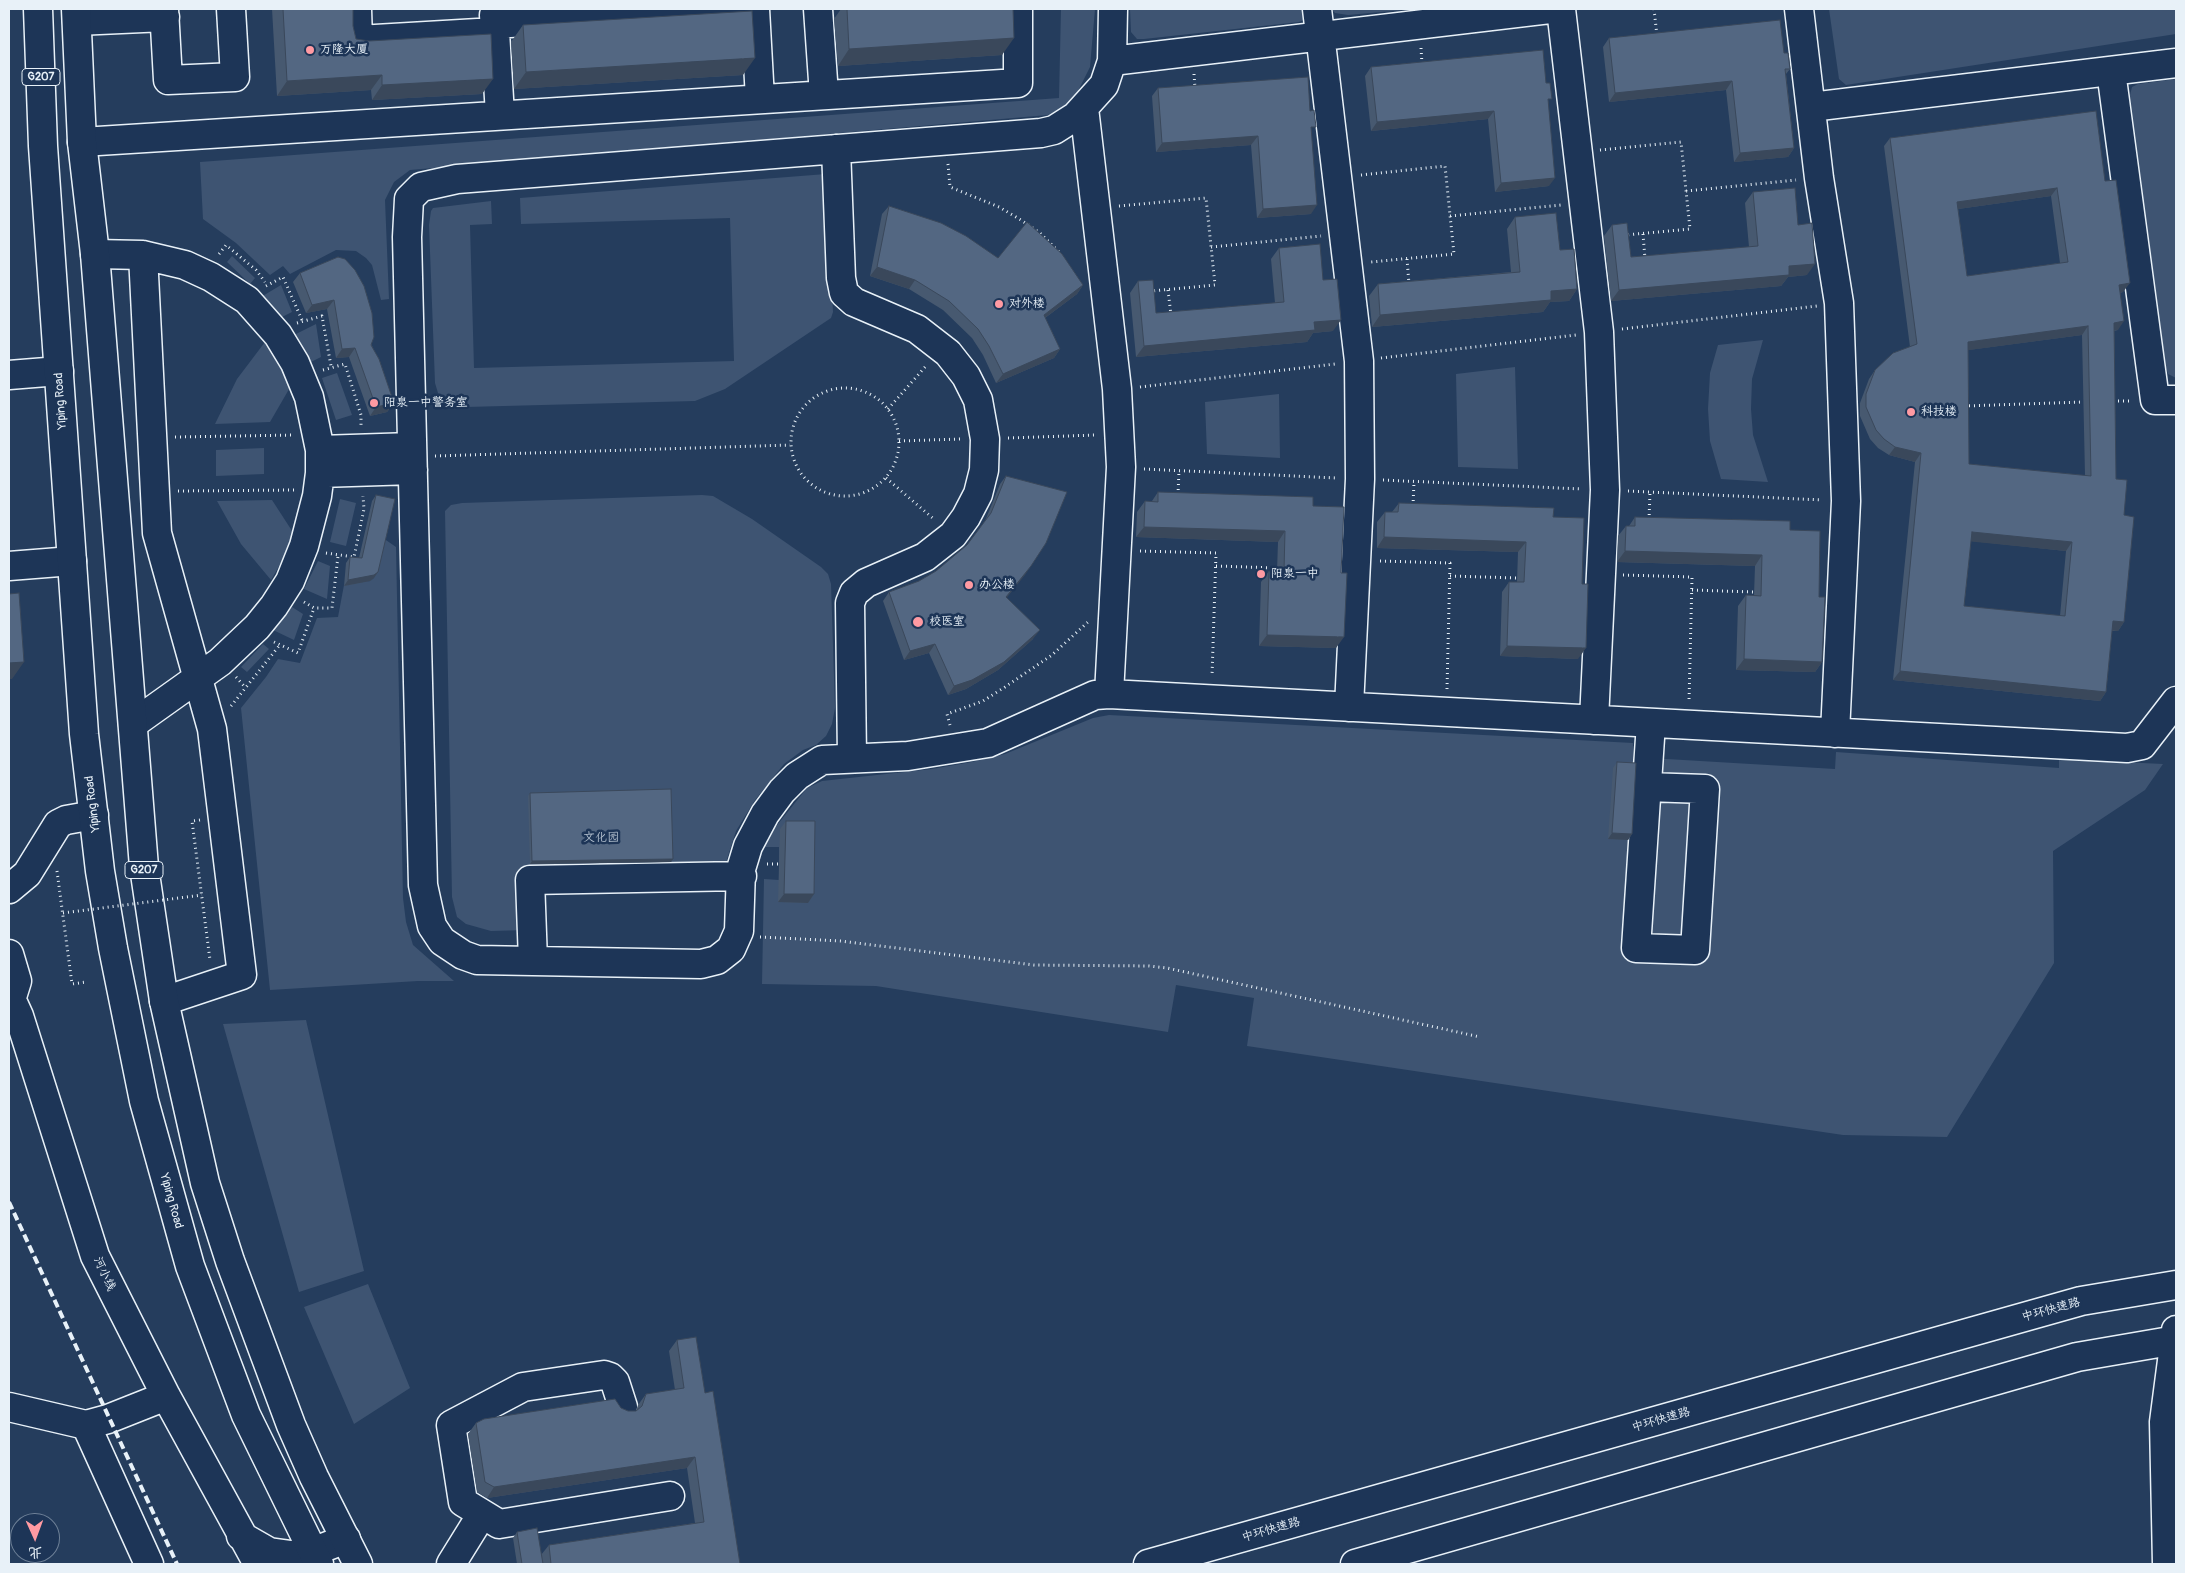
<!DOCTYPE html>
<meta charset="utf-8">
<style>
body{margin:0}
#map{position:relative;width:2185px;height:1573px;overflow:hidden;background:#253d5d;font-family:Pangolin,"LXGW WenKai TC",sans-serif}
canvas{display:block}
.frame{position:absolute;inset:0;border:10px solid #e8f1f8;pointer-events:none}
.north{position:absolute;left:10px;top:1513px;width:50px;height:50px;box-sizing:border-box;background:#1d3557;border:1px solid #6e8097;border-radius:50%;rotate:178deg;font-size:14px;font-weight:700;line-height:20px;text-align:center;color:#e8f1f8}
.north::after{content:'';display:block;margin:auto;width:18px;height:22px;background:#ff9aa2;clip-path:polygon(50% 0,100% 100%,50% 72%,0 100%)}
</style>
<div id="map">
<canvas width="2185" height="1573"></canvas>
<div class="frame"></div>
<div class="north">北</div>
</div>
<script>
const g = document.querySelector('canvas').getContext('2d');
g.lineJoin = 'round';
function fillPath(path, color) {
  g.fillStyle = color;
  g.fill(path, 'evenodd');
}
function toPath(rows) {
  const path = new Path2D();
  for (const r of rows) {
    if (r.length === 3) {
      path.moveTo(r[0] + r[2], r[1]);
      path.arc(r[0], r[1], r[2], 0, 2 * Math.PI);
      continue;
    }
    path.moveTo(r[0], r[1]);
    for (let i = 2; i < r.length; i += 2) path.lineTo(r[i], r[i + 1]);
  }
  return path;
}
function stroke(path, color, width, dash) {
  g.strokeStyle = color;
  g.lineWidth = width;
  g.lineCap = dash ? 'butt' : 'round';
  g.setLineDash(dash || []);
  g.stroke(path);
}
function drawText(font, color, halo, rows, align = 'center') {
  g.font = font + ' Pangolin,"LXGW WenKai TC",sans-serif';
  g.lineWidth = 5;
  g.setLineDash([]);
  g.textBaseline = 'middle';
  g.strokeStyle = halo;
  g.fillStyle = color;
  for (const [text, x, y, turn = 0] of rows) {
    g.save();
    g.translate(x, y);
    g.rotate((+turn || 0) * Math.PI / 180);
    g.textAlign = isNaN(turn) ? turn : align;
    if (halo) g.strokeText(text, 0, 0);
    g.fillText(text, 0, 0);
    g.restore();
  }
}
const green = toPath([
 [1061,9,1095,9,1090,67,1076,95,1063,107,1048,115,410,170,394,182,385,200,389,299,381,300,372,265,366,258,356,251,336,250,290,274,283,266,270,275,236,243,203,219,200,162,1059,98],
 [1130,9,1311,9,1306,19,1299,22,1144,39,1137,39,1131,32],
 [1331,9,1415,9,1348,15,1335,13],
 [1829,9,2176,9,2176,34,1846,85,1839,79],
 [2176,79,2176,378,2168,374,2166,367,2130,95,2132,87,2138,84],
 [826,174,833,312,831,318,725,389,695,401,466,407,448,403,438,393,435,383,429,225,431,211,433,208,491,201,492,224,470,225,474,368,734,361,730,218,521,224,520,198],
 [232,256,255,278,250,284,227,262],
 [281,285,292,312,280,318,261,297],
 [316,324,321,357,309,363,294,335],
 [1763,340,1752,379,1751,409,1753,435,1768,482,1721,479,1710,441,1708,409,1710,373,1718,345],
 [265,342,292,384,270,422,215,424,237,379],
 [1515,367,1518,469,1458,467,1456,374],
 [337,373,352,415,336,420,322,378],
 [1279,394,1280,458,1207,454,1205,402],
 [264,448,264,474,216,476,216,450],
 [702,495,713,496,752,519,821,567,828,574,831,584,835,708,832,724,826,736,816,745,803,750,784,764,755,800,736,831,727,859,726,871,527,889,527,930,491,931,466,924,457,917,452,897,445,511,451,505,462,503],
 [340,499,356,503,346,546,330,542],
 [272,500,296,537,271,580,241,544,217,501],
 [383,538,396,547,403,898,406,922,413,945,454,981,418,981,270,990,241,708,266,677,278,659,300,663,317,618,338,617,344,585,370,581,374,578],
 [318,561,330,566,327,599,304,589],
 [292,607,303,614,294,640,273,630],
 [263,644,269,649,247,672,241,667],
 [1109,715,1633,743,1633,757,1835,769,1836,752,2059,768,2059,759,2163,764,2145,790,2053,851,2054,963,1947,1137,1843,1135,1247,1046,1254,998,1176,985,1168,1032,876,986,762,984,764,879,779,880,779,847,765,847,765,840,807,788,822,781,932,769,972,762,1005,754,1093,718],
 [306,1020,364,1271,299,1292,223,1024],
 [368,1284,410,1388,354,1424,304,1307]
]);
const path = toPath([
 [1654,9,1657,36],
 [1421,48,1422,64],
 [1194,74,1195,88],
 [1600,150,1681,142,1690,229,1626,235],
 [948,164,950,187,999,207,1021,220,1040,233,1059,252],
 [1361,175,1445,166,1454,254,1371,262],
 [1686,191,1796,180],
 [1119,206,1206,198,1215,285,1152,291],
 [1450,216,1561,205],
 [1643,234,1645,259],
 [1211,247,1321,236],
 [219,254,226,245,256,270,265,282],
 [1407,259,1409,284],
 [266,286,283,277,302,320],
 [1168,290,1171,315],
 [297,323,322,316,331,366],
 [1622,329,1817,306],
 [1381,358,1576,335],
 [323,370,345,364,361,415,361,425],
 [1140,387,1335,364],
 [845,442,54],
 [2113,401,2132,401],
 [1964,406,2083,402],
 [888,409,926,366],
 [175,437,294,435],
 [1008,438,1096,435],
 [899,441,961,439],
 [435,456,790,445],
 [1144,469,1337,478],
 [886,478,935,520],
 [1383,480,1582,489],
 [178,491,294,490],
 [1628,491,1822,500],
 [1178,495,1179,470],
 [1413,506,1414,481],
 [1649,520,1650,492],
 [1140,551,1216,553,1212,676],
 [326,553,354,557,364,509,363,496],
 [1380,561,1450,563,1447,689],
 [1216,566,1277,568],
 [1623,575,1692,577,1689,702],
 [1450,576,1517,578],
 [1692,590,1754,592],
 [304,602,314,608,332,608,338,556],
 [274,642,298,653,314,608],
 [236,677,246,688],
 [231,706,279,646],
 [950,725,947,714,983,701,1005,687,1052,655,1088,622],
 [200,820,192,821,210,960],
 [767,864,779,864],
 [57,871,72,984,86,982],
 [760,937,840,941,1034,965,1149,966,1167,968,1480,1037]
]);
const minor = toPath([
 [164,9,168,80,235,77,231,9],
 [357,9,358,40,495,32],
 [755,9,760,99],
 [818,9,824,95],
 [1113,9,1112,61,1104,85,1076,116,1054,130,1041,133,457,179,421,187,409,199,407,237,423,885,432,926,442,941,463,955,477,960,701,964,717,960,731,949,739,931,741,869,748,846,765,814,782,791,797,776,822,760,908,756,988,743,1095,695,1109,694,2127,748,2142,745,2176,701],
 [1317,9,1359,361,1360,479,1349,707],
 [1561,9,1599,332,1605,490,1594,720],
 [1799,9,1819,178,1839,303,1846,501,1835,733],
 [494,15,500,115],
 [77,21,165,17],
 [494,24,734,9],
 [1112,61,1550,9],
 [2111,71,2155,400,2176,400],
 [1811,107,2176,63],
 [1084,108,1117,389,1121,467,1109,694],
 [82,142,1018,83,1018,9],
 [836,149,841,278,844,293,854,302,917,329,948,353,966,376,978,400,985,439,984,470,978,494,966,517,953,535,925,557,866,583,854,593,850,603,852,758],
 [95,254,143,255,185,265,211,277,247,300,278,335,295,363,309,397,320,450,320,473,317,496,304,546,290,581,274,606,257,627,220,662,133,724],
 [143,255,157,533,212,729,242,975,164,1001],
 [9,375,59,371],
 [320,450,412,447],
 [320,473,413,470],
 [9,566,72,561],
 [1647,787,1705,789,1695,950,1636,948,1651,723],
 [9,889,27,874,58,824,66,820,94,815],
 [9,954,17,981,12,997],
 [533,961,530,880,742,876],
 [9,994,19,1016,95,1256,166,1396,258,1564],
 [9,1407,86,1425,108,1419,166,1396],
 [623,1407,615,1382,610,1377,604,1375,523,1387,451,1425,463,1502,499,1524,670,1496],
 [86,1425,149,1564],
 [241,1536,269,1552,291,1555,312,1552,346,1539],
 [451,1564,482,1514]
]);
const major = toPath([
 [1148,1564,2081,1301,2176,1285],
 [1355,1564,2077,1357,2176,1340],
 [2167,1564,2164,1422,2176,1330]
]);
const highway = toPath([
 [38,9,43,146,84,734,100,871,113,948,144,1101,190,1266,246,1415,319,1564],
 [76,9,82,142,95,254,144,867,164,1001,205,1183,230,1261,291,1425,314,1477,358,1564]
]);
const rail = toPath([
 [9,1202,177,1564]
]);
const pathBridge = toPath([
 [63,913,202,895]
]);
const wall = toPath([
 [272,9,353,9,353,26,356,39,482,94,372,100,371,90,277,96],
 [841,9,1013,9,1002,55,838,66,834,19],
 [523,25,743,75,514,89,511,42],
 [1609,38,1784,53,1790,69,1786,74,1794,148,1788,157,1734,162,1726,90,1609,102,1603,47],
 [1371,67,1548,104,1549,186,1495,192,1488,119,1371,131,1365,76],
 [1158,88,1312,132,1311,214,1257,218,1251,145,1156,152,1152,96],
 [1890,138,2105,181,2123,292,2120,293,2118,330,2114,331,2116,479,2124,515,2124,622,2118,631,2112,631,2106,692,2100,701,1893,680,1915,462,1889,455,1878,448,1870,439,1860,416,1860,403,1869,379,1875,370,1910,347,1884,146],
 [2051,196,2060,263,1967,276,1958,209],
 [2082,335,2085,476,1969,464,1968,350],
 [1971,541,2066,551,2060,616,1964,606],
 [1753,192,1798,225,1807,275,1788,277,1781,286,1611,301,1604,236,1612,225,1631,257,1749,247,1745,203],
 [889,206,998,258,1083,285,1077,294,1045,318,1060,349,1054,358,996,383,983,355,972,338,943,310,909,289,870,276,882,214],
 [1515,217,1560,250,1577,289,1569,301,1550,302,1543,312,1372,327,1369,296,1378,284,1511,272,1507,229],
 [1279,248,1323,280,1333,331,1313,333,1307,342,1136,357,1130,293,1138,281,1156,313,1275,303,1271,259],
 [338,257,394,403,387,412,370,416,349,357,336,358,327,309,306,313,293,282,300,273],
 [1006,476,1031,566,1006,598,1033,639,998,670,966,689,948,695,929,653,904,660,883,601,889,592,919,581,936,571,967,545,985,521,1000,484],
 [1158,492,1313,506,1336,648,1259,646,1261,582,1269,571,1277,571,1278,542,1136,537,1137,512,1145,501,1152,501],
 [376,495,378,572,374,578,370,581,344,586,346,563,350,557,359,558,372,501],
 [1399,503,1553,517,1578,659,1500,656,1502,592,1509,582,1517,582,1518,552,1377,548,1377,522,1385,512,1392,512],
 [1635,517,1790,530,1819,597,1822,662,1815,672,1736,670,1738,606,1746,595,1754,595,1755,566,1617,562,1618,536,1626,526,1629,526],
 [1617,762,1632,834,1628,840,1608,839,1613,768],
 [530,793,673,859,671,862,530,864,528,796],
 [786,821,814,894,808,903,778,902,780,829],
 [677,1340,705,1393,740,1564,517,1564,513,1538,517,1532,541,1555,549,1545,695,1523,687,1468,487,1498,477,1492,468,1434,476,1423,621,1408,628,1411,636,1411,638,1405,646,1394,675,1390,669,1351]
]);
const shadedWall = toPath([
 [1014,38,1002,55,838,66,849,49],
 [755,58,743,75,514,89,526,72],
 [382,75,371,90,277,96,287,81],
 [493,79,482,94,372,100,382,85],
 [1732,81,1726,90,1609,102,1615,93],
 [1494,111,1488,119,1371,131,1377,122],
 [1258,136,1251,145,1156,152,1162,143],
 [1794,148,1788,157,1734,162,1740,153],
 [1555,178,1549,186,1495,192,1501,183],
 [2057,188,2051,196,1951,210,1957,202],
 [1317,205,1311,214,1257,218,1263,209],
 [1815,264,1807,275,1788,277,1781,286,1611,301,1619,290,1789,266],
 [877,267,915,280,909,289,870,276],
 [2130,283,2123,292,2113,294,2119,285],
 [1083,285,1077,294,1038,323,1044,315],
 [1577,289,1569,301,1550,302,1543,312,1372,327,1380,315,1551,291],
 [334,300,327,309,306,313,312,305],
 [1341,320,1333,331,1313,333,1307,342,1136,357,1144,346,1314,322],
 [2124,321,2118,330,2108,331,2114,323],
 [2088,326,2082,335,1962,351,1968,342],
 [355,348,349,357,336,358,342,349],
 [1060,349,1054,358,996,383,1003,374],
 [394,403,387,412,370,416,376,407],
 [1895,447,1921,453,1915,462,1889,455],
 [1144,527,1285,531,1278,542,1136,537],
 [1972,532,2072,542,2066,551,1966,541],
 [1384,537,1526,542,1518,552,1377,548],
 [1625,551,1762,555,1755,566,1617,562],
 [1031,566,1025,575,1000,606,1006,597],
 [378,572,374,578,370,581,344,586,348,580],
 [2113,621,2124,622,2118,631,2107,630],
 [1040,630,1033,639,998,670,966,689,948,695,954,686],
 [1267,635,1344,637,1336,648,1259,646],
 [935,644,929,653,904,660,910,651],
 [1507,646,1586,648,1578,659,1500,656],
 [1744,659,1822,662,1815,672,1736,670],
 [24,662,12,679,9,679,9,663],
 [1900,671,2106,692,2100,701,1893,680],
 [1612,833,1632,834,1628,840,1608,839],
 [673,859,671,862,530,864,532,861],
 [784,894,814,894,808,903,778,902],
 [695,1457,687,1468,487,1498,494,1487]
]);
const building = toPath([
 [283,9,353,9,353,26,356,39,369,41,491,34,493,79,382,85,382,75,287,81,283,9],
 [847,9,1013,9,1014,38,849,49,847,9],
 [752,11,755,58,526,72,523,25,752,11],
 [1780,20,1784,53,1788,53,1790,69,1785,69,1794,148,1740,153,1732,81,1615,93,1609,38,1780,20],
 [1543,50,1546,83,1550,83,1552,99,1548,99,1555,178,1501,183,1494,111,1377,122,1371,67,1543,50],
 [1308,77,1310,111,1314,110,1316,127,1311,127,1317,205,1263,209,1258,136,1162,143,1158,88,1308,77],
 [2096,111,2105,181,2116,180,2130,283,2119,285,2124,321,2114,323,2116,479,2127,480,2124,515,2134,517,2124,622,2113,621,2106,692,1900,671,1921,453,1895,447,1884,439,1876,430,1866,407,1866,394,1875,370,1893,353,1917,344,1890,138,2096,111],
 [2057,188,2068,262,1967,276,1957,202,2057,188],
 [2088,326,2091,476,1969,464,1968,342,2088,326],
 [1972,532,2072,542,2065,616,1964,606,1972,532],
 [1795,188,1798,225,1812,223,1815,264,1789,266,1789,275,1619,290,1612,225,1627,223,1631,257,1758,246,1753,192,1795,188],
 [889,206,941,223,966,236,998,258,1027,222,1062,254,1083,285,1044,315,1060,349,1003,374,989,346,978,329,949,301,915,280,877,267,889,206],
 [1556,213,1560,250,1574,249,1577,289,1551,291,1551,300,1380,315,1378,284,1520,272,1515,217,1556,213],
 [1320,244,1323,280,1337,279,1341,320,1314,322,1315,330,1144,346,1138,281,1153,280,1156,313,1284,302,1279,248,1320,244],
 [338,257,345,259,355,270,364,286,372,313,374,337,371,345,379,359,394,403,376,407,355,348,342,349,334,300,312,305,300,273,338,257],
 [1006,476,1067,492,1046,543,1031,566,1006,597,1040,630,1004,662,972,680,954,686,935,644,910,651,889,592,919,581,936,571,967,545,991,513,1006,476],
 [1158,492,1313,497,1313,506,1344,507,1341,573,1347,573,1344,637,1267,635,1269,571,1284,571,1285,531,1144,527,1145,501,1158,502,1158,492],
 [376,495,395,499,378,572,374,575,348,580,350,557,362,558,376,495],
 [1399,503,1554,508,1553,517,1584,518,1582,584,1588,584,1586,648,1507,646,1509,582,1524,582,1526,542,1384,537,1385,512,1398,512,1399,503],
 [1635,517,1790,521,1790,530,1820,531,1819,597,1825,597,1822,662,1744,659,1746,595,1761,596,1762,555,1625,551,1626,526,1635,526,1635,517],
 [19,593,24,662,9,663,9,594,19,593],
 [1617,762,1636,763,1632,834,1612,833,1617,762],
 [671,789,673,859,532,861,530,793,671,789],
 [786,821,815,821,814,894,784,894,786,821],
 [696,1337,705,1393,713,1391,740,1564,551,1564,549,1545,704,1522,695,1457,494,1487,485,1482,476,1423,484,1419,615,1399,621,1408,628,1411,636,1411,642,1406,646,1394,684,1388,677,1340,696,1337],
 [537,1528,543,1564,522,1564,517,1532,537,1528]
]);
const markers = [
 [310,50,5,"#ff9aa2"],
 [999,304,5,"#ff9aa2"],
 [374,403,5,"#ff9aa2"],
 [1911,412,5,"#ff9aa2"],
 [1261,574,5,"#ff9aa2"],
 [969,585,5,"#ff9aa2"],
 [918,622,6,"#ff9aa2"]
];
const shields = [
 [41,77,38],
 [144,870,38]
];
const shieldNames = [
 ["G207",41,77],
 ["G207",144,870]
];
const poiNames = [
 ["万隆大厦",320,50],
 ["对外楼",1009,304],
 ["阳泉一中警务室",384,403],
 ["科技楼",1921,412],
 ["阳泉一中",1271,574],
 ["办公楼",979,585],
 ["校医室",929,622]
];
const streetNames = [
 ["Yiping Road",61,401,-94],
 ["Yiping Road",93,804,-97],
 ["Yiping Road",171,1201,74],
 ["河小线",104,1274,65],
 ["中环快速路",2051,1310,-15],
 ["中环快速路",1661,1420,-16],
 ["中环快速路",1271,1530,-16]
];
const parkNames = [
 ["文化园",601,838]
];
fillPath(green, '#3e5472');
stroke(minor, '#e8f1f8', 31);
stroke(major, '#e8f1f8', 31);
stroke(highway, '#e8f1f8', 31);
stroke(path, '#e8f1f8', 3, [1, 4]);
stroke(minor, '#1d3557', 28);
stroke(major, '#1d3557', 28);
stroke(highway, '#1d3557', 28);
stroke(rail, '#e8f1f8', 4, [8, 4]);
stroke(pathBridge, '#e8f1f8', 3, [1, 4]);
fillPath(wall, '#475970');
fillPath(shadedWall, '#3a485b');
fillPath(building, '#536782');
stroke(building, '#3a485b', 1);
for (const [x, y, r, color] of markers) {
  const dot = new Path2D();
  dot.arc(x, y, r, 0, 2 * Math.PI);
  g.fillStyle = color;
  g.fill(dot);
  stroke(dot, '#1d3557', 2);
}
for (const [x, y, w] of shields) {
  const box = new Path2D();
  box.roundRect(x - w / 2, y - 8.5, w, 17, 4);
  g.fillStyle = '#1d3557';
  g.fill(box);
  stroke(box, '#e8f1f8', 1);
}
drawText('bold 11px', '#e8f1f8', null, shieldNames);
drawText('12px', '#e8f1f8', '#1d3557', poiNames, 'left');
drawText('12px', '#e8f1f8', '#1d3557', streetNames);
drawText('12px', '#b5c2d0', '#1d3557', parkNames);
</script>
